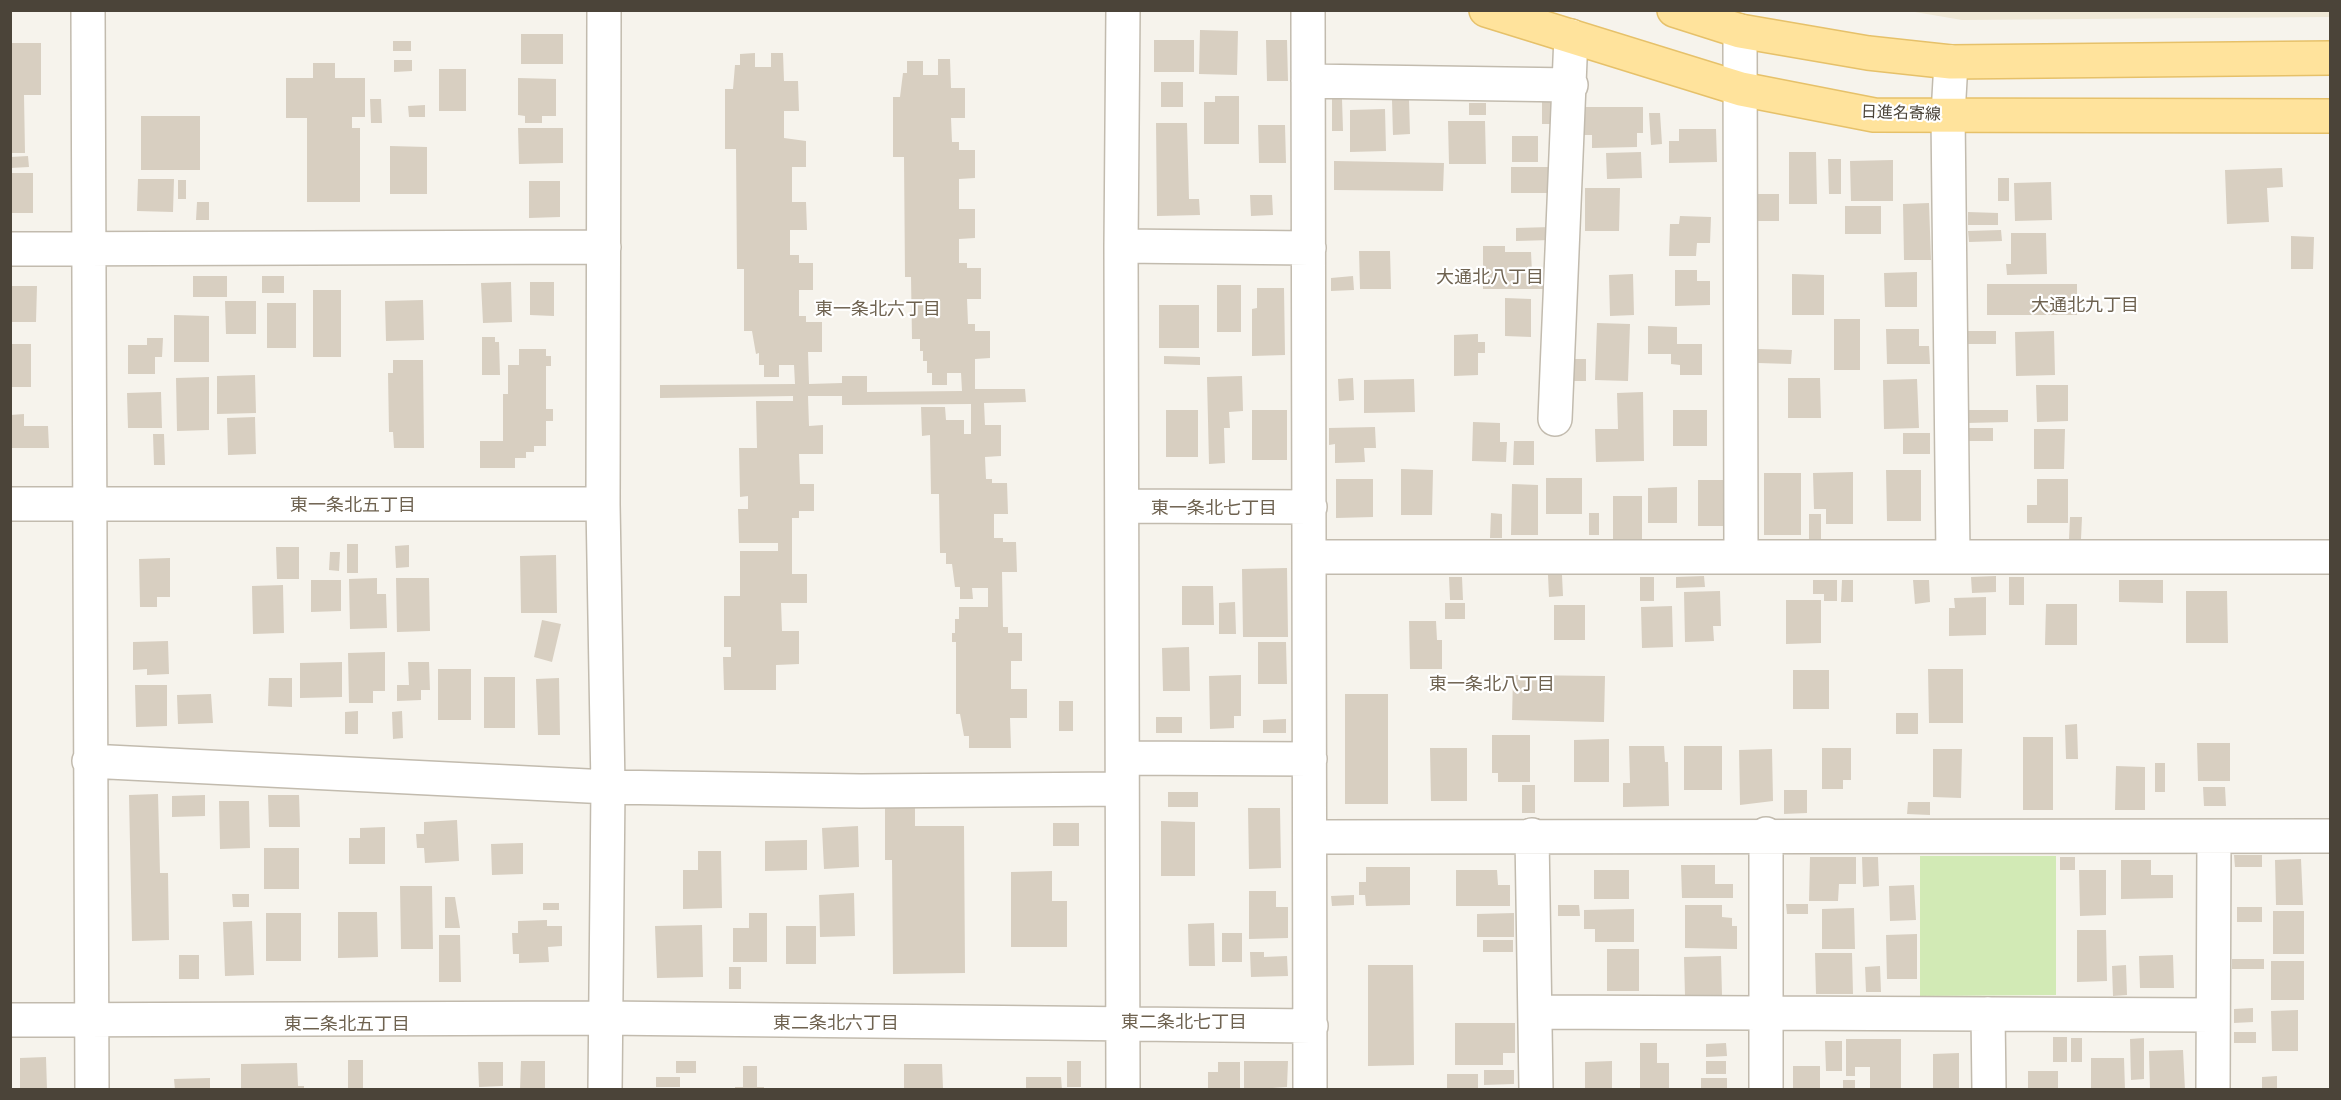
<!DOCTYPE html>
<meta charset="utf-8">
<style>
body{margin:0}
#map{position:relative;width:2341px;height:1100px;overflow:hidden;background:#f6f3ec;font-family:"Asap Condensed",sans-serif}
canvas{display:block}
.frame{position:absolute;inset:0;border:12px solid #4b4439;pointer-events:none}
</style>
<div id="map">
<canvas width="2341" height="1100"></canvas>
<div class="frame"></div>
</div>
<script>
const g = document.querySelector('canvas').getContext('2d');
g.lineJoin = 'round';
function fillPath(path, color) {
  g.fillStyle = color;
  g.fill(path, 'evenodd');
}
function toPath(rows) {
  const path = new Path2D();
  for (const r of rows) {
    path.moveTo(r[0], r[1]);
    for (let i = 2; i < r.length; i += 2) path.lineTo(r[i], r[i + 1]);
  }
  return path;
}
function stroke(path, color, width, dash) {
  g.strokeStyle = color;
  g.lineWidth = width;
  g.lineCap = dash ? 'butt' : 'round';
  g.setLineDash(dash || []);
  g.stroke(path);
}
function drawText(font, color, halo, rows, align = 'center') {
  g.font = font + ' "Asap Condensed","Noto Sans JP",sans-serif';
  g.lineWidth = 4.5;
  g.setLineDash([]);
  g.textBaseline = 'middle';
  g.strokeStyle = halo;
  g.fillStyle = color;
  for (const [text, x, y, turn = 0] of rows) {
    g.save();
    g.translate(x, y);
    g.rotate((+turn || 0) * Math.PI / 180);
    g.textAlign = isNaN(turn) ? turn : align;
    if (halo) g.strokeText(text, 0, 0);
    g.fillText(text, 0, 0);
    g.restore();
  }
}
const education = toPath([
 [2330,10,2330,17,1962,20,1909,11]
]);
const green = toPath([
 [1920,856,2056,856,2056,995,1920,996]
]);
const building = toPath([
 [1200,30,1238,31,1237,75,1199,74],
 [521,34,563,34,563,64,521,64],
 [1154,40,1194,40,1194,72,1154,72],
 [1266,40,1287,40,1288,81,1267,81],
 [393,41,411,41,411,51,393,51],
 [10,43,41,43,41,95,24,95,25,153,10,153],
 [755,53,755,67,771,67,771,53,783,53,784,81,798,81,799,111,784,111,784,138,806,141,806,167,792,167,792,202,806,202,807,230,790,230,790,255,799,255,799,263,813,263,813,290,799,290,799,316,806,316,806,322,822,322,822,352,808,352,809,384,842,383,842,376,867,376,867,392,962,391,961,373,947,373,947,385,932,385,932,373,927,373,927,361,923,361,923,351,920,351,920,339,912,339,911,277,905,277,904,157,893,157,893,97,900,97,903,73,907,73,907,61,923,61,923,75,938,75,938,59,950,59,951,88,965,88,965,118,951,118,952,142,959,142,959,150,975,150,975,178,959,179,959,209,975,209,975,238,959,239,959,263,967,263,967,268,981,268,981,299,967,299,968,324,975,324,975,331,990,331,990,358,975,359,975,389,1025,389,1026,402,984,403,985,425,1001,425,1001,456,985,457,986,479,992,479,992,483,1007,483,1008,514,994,514,994,538,1003,538,1003,542,1016,542,1017,572,1002,572,1003,627,1008,627,1008,633,1022,633,1022,661,1011,661,1011,689,1027,689,1027,718,1010,718,1011,748,969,748,969,736,964,736,960,714,956,714,956,642,952,642,952,633,955,633,955,619,959,619,959,607,988,607,988,588,972,588,973,599,960,599,960,587,955,587,952,564,946,564,946,553,940,553,939,494,931,494,930,435,922,436,921,407,945,407,946,420,964,420,964,434,971,434,971,404,842,405,842,396,808,396,809,426,823,425,823,454,799,454,800,484,814,484,814,511,799,511,799,518,792,518,792,574,807,574,807,603,781,603,782,631,799,631,799,664,776,665,776,690,724,690,723,657,731,657,731,647,724,647,724,596,740,596,740,551,778,551,778,543,739,543,738,509,748,509,748,496,740,497,739,448,757,448,756,401,793,401,793,396,660,398,660,385,795,384,794,365,779,365,779,377,764,377,764,365,759,365,759,353,756,354,752,331,744,331,744,269,737,269,736,149,725,149,725,89,733,89,735,65,740,65,740,54],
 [394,60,412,60,412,71,394,72],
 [313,63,335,63,335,78,365,78,365,117,352,117,352,128,360,128,360,202,307,202,307,118,286,118,286,78,313,78],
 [439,69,466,69,466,111,439,111],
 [518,78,556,79,556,116,542,116,542,123,525,123,525,116,518,115],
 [1161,82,1183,82,1183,107,1161,107],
 [1215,96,1239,96,1239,144,1204,144,1204,102,1215,102],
 [370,99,381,99,382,123,371,123],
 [1332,99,1342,99,1343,131,1332,131],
 [1392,100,1409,100,1410,134,1393,135],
 [1542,100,1553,100,1553,124,1542,124],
 [1469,103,1486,103,1486,115,1469,115],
 [425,105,425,117,409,117,408,106],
 [1579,107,1643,107,1643,133,1637,133,1637,147,1592,148,1592,135,1580,135],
 [1385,109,1386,151,1350,152,1350,110],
 [1649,113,1660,113,1662,144,1651,145],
 [141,116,200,116,200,170,141,170],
 [1448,121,1485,121,1486,164,1449,164],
 [1156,123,1187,123,1189,199,1199,199,1200,215,1157,216],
 [1258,125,1285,125,1286,163,1259,163],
 [518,128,563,128,563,163,519,164],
 [1679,129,1716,129,1717,162,1669,163,1669,141,1679,141],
 [1512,136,1538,136,1538,162,1512,162],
 [390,146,427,147,427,194,390,194],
 [1641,152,1642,178,1607,179,1606,153],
 [1789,152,1816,152,1817,204,1789,204],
 [28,156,29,167,10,168,10,157],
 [1828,159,1841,159,1841,194,1829,194],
 [1893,160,1893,201,1851,201,1850,161],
 [1334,161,1444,163,1443,191,1334,190],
 [1511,167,1551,167,1551,193,1511,193],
 [2282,168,2283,187,2267,188,2269,222,2227,224,2225,170],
 [10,173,33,173,33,213,10,213],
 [1998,178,2009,178,2009,201,1998,201],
 [138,179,174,179,173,212,137,211],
 [178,180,186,180,186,199,178,199],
 [529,181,560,181,560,217,529,218],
 [2051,182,2052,220,2015,221,2014,183],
 [1585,188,1620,188,1619,231,1585,231],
 [1756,194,1779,194,1779,221,1756,221],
 [1250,195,1272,195,1273,215,1251,216],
 [197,202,209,202,209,220,196,220],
 [1929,203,1931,260,1904,260,1903,204],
 [1845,206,1881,206,1881,234,1845,234],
 [1968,212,1998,213,1998,225,1968,225],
 [1680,216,1711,217,1710,243,1697,243,1696,256,1669,256,1670,224,1679,224],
 [1551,227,1551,240,1516,241,1516,228],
 [2001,230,2002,241,1969,242,1968,231],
 [2011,233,2046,233,2047,274,2007,275,2006,264,2011,264],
 [2291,236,2314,237,2313,269,2291,269],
 [1483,246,1505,246,1505,252,1531,252,1532,273,1544,273,1544,289,1483,289],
 [1359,251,1390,251,1391,289,1360,289],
 [1675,270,1697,270,1697,281,1710,281,1710,305,1675,306],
 [1917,272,1917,307,1885,307,1884,273],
 [1633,274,1634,315,1610,316,1609,275],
 [1792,274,1824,275,1824,315,1792,315],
 [193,276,227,276,227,297,193,297],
 [262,276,284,276,284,293,262,293],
 [1353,276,1354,290,1331,291,1331,278],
 [511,282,512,322,483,323,481,283],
 [530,282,554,282,554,316,530,315],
 [1987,284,2077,284,2077,315,1987,315],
 [1217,285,1241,285,1241,332,1217,332],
 [10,286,37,286,36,322,10,322],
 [1257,288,1284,288,1285,355,1252,356,1252,309,1257,308],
 [313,290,341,290,341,357,313,357],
 [1505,298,1531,299,1531,337,1505,336],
 [423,300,424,340,386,341,385,301],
 [225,301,256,301,256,334,226,334],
 [267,303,296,303,296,348,267,348],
 [1159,305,1199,305,1199,348,1159,348],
 [174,315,209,316,209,362,174,362],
 [1834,319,1860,319,1860,370,1834,370],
 [1597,323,1630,324,1628,381,1595,380],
 [1648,326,1677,327,1677,344,1702,344,1702,375,1680,375,1680,365,1671,364,1671,354,1648,354],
 [1886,329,1919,329,1919,346,1929,346,1930,364,1887,364],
 [1967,331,1996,331,1996,344,1967,344],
 [2054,331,2055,375,2016,376,2015,332],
 [1478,334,1478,342,1485,342,1485,353,1478,353,1478,375,1454,376,1454,335],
 [482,337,495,337,495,342,499,342,500,375,482,375],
 [147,338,163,338,162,357,155,357,155,374,128,374,128,345,147,345],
 [10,344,31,344,31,387,10,387],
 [519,349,546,349,546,356,551,356,551,366,546,366,546,409,553,409,553,421,546,421,546,446,534,446,534,452,526,452,526,458,515,458,515,468,480,468,480,441,503,441,503,394,508,394,508,365,519,365],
 [1758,349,1792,350,1791,364,1758,363],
 [1164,356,1200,357,1200,365,1164,364],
 [1569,359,1586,359,1586,381,1568,381],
 [393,360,423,360,424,448,394,448,393,432,389,432,388,373,393,373],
 [255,375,256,413,217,414,217,376],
 [1242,376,1243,411,1229,412,1230,428,1224,428,1225,463,1209,464,1207,377],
 [209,377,209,430,177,431,176,378],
 [1353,378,1354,400,1339,401,1338,379],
 [1788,378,1820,378,1821,418,1788,418],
 [1414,379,1415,412,1364,413,1364,380],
 [1917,379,1919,428,1884,429,1883,380],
 [2036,385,2068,385,2068,421,2037,422],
 [161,392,162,428,128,428,127,393],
 [1643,392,1644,461,1596,462,1595,429,1618,429,1617,393],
 [1166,410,1198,410,1198,457,1166,457],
 [1252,410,1287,410,1287,460,1252,460],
 [1673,410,1707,410,1707,446,1673,446],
 [1966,410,2008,410,2008,422,1966,423],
 [24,414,24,426,48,426,49,448,10,448,10,415],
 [255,417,256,454,228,455,227,418],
 [1473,422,1500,423,1500,442,1507,442,1506,462,1472,461],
 [1375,427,1376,448,1364,448,1365,462,1335,463,1335,444,1329,445,1329,428],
 [1965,428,1993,428,1993,441,1965,441],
 [2034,429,2065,429,2064,469,2034,469],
 [1903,433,1930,433,1930,454,1903,454],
 [153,434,164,434,165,465,154,465],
 [1514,441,1534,441,1534,465,1513,465],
 [1401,469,1433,470,1432,515,1401,515],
 [1886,470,1921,470,1921,521,1887,521],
 [1853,472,1853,524,1826,524,1826,509,1814,509,1813,473],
 [1764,473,1801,473,1801,535,1764,535],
 [1546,478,1582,478,1582,514,1546,514],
 [1336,479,1373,479,1373,517,1336,518],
 [2037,479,2068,479,2068,523,2027,523,2027,505,2037,505],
 [1698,480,1724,480,1724,526,1698,526],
 [1512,484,1538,485,1538,535,1511,535],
 [1677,487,1677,523,1648,523,1648,488],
 [1613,496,1642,496,1642,539,1613,539],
 [1491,513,1502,514,1502,538,1490,538],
 [1589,513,1599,513,1599,535,1589,535],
 [1809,514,1821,514,1821,540,1809,540],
 [2070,517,2082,517,2081,539,2069,539],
 [347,544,358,544,358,573,347,573],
 [409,545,409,567,396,568,395,546],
 [276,547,299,547,299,579,277,579],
 [330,552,340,552,339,571,329,570],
 [556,555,557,613,521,613,520,556],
 [170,558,170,597,157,597,157,607,140,607,139,559],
 [1287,568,1288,637,1243,637,1242,569],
 [1548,575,1562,575,1563,596,1549,597],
 [1704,576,1705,587,1676,588,1676,577],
 [1996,576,1996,592,1972,593,1971,577],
 [1449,577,1462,577,1463,600,1450,600],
 [1640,577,1654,577,1654,601,1640,601],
 [2009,577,2024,577,2024,605,2009,605],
 [377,578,377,594,386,594,387,628,350,629,349,579],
 [396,578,429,578,430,631,397,632],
 [311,580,341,580,341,611,311,612],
 [1813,580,1837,580,1837,601,1824,601,1824,594,1813,594],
 [1842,580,1853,580,1853,602,1841,602],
 [1913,580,1929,580,1930,602,1915,604],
 [2119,580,2163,580,2163,603,2119,602],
 [283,585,284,633,253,634,252,586],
 [1182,586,1213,586,1214,625,1182,625],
 [1720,591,1721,626,1713,626,1714,641,1685,642,1684,592],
 [2186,591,2227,591,2228,643,2186,643],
 [1986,597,1986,635,1949,636,1949,608,1955,608,1954,598],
 [1786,600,1821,600,1821,643,1786,644],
 [1235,602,1236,634,1219,634,1219,603],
 [1445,603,1465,603,1465,619,1445,619],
 [2046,604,2077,604,2077,645,2045,645],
 [1554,605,1585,605,1585,640,1554,640],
 [1672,606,1673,647,1642,648,1641,607],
 [542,620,561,624,552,662,534,657],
 [1409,621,1436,621,1437,640,1442,640,1442,669,1410,669],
 [168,641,169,674,147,675,147,669,133,670,133,642],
 [1258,642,1286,642,1287,684,1258,684],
 [1189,647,1190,691,1163,691,1162,648],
 [385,652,385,691,373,691,373,703,349,703,348,653],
 [342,662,342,697,300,698,300,663],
 [408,662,429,662,430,690,421,690,421,700,397,701,397,685,409,685],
 [438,669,471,669,471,720,438,720],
 [1928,669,1963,669,1963,723,1929,723],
 [1793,670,1829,670,1829,709,1793,709],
 [1241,675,1241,716,1234,716,1234,728,1210,729,1209,676],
 [1513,675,1605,676,1604,722,1512,720],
 [484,677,515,677,515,728,484,728],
 [269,678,292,678,292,707,268,706],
 [559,678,560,735,538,735,536,679],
 [135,685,167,685,167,726,136,727],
 [211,694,213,723,178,724,177,695],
 [1345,694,1388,694,1388,804,1345,804],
 [1059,701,1073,701,1073,731,1059,731],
 [358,711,358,734,345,734,345,712],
 [402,711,403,738,393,739,392,712],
 [1896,713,1918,713,1918,734,1896,734],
 [1156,717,1182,717,1182,733,1156,733],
 [1286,719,1286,733,1263,733,1263,720],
 [2077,724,2078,759,2066,759,2065,725],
 [1492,735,1530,735,1530,782,1498,782,1498,773,1492,773],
 [2023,737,2053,737,2053,810,2023,810],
 [1609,739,1609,782,1574,782,1574,740],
 [2197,743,2230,743,2230,781,2198,781],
 [1629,746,1664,746,1665,762,1668,762,1669,806,1623,807,1623,783,1630,783],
 [1684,746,1722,746,1722,790,1684,790],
 [1430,748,1467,748,1467,801,1431,801],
 [1822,748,1851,748,1851,780,1843,780,1843,789,1822,789],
 [1772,749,1773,801,1740,805,1739,750],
 [1933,749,1962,749,1961,798,1933,797],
 [2155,763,2165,763,2165,792,2155,792],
 [2116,766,2145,767,2145,810,2115,810],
 [1522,785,1535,785,1535,813,1522,813],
 [2203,787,2225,787,2226,806,2204,806],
 [1784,790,1807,790,1807,813,1784,814],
 [1168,792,1198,792,1198,807,1168,807],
 [158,794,160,873,168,873,169,940,132,941,129,795],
 [205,795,205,816,172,817,172,796],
 [268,795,299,795,300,827,269,827],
 [219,801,249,801,250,848,220,849],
 [885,802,915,802,915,826,964,826,965,973,893,974,892,860,885,860],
 [1908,802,1930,802,1930,815,1907,814],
 [1248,808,1280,808,1281,868,1249,869],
 [457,820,459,861,425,863,424,848,417,848,416,834,424,834,424,822],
 [1161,821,1195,822,1195,876,1161,876],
 [1053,823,1079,823,1079,846,1053,846],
 [858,826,859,867,824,869,822,828],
 [385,827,385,864,349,864,349,838,360,838,360,828],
 [807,840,807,870,765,871,765,841],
 [523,843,523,874,492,875,491,844],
 [264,848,299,848,299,889,264,889],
 [698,851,721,851,722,908,683,909,683,870,698,870],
 [2234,855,2262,855,2262,867,2235,867],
 [1810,857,1856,857,1856,884,1839,884,1838,901,1809,901],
 [1862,857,1878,857,1879,886,1863,887],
 [2060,857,2075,857,2075,870,2060,870],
 [2301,859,2303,905,2276,905,2275,860],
 [2121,860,2151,860,2151,875,2173,875,2173,898,2121,899],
 [1681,865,1715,865,1715,884,1733,884,1733,898,1682,898],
 [1366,867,1410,867,1410,905,1366,906,1365,895,1359,895,1359,882,1366,882],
 [1456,870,1497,870,1498,885,1510,885,1510,906,1456,906],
 [1594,870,1629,870,1629,899,1594,899],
 [2079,870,2106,870,2106,915,2080,916],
 [1052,871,1052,901,1067,901,1067,947,1011,947,1011,872],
 [1914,885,1916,920,1890,921,1889,886],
 [400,886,432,886,433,949,401,949],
 [1249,891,1276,891,1276,907,1288,907,1288,938,1249,939],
 [854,893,855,936,820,937,819,895],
 [232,894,249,894,249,907,233,907],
 [1354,895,1354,905,1332,906,1331,896],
 [445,897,455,897,460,928,445,928],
 [543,903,559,903,559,910,543,910],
 [1786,904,1808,904,1808,914,1787,914],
 [1558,905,1579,905,1580,916,1558,916],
 [1685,905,1722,905,1722,917,1732,918,1732,926,1737,926,1737,949,1685,948],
 [2237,907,2262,907,2262,922,2237,922],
 [1854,908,1855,949,1822,949,1822,909],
 [1634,909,1634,942,1595,942,1595,929,1584,929,1584,910],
 [2273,911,2304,911,2304,954,2273,954],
 [338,912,377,912,378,957,338,958],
 [266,913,301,913,301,961,266,961],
 [749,913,767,913,767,962,733,962,733,928,749,928],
 [1514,913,1514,937,1477,937,1477,914],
 [547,920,547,926,562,926,562,946,548,947,549,962,519,963,519,954,513,954,512,933,518,933,518,921],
 [252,921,254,975,225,976,223,922],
 [1214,923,1215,966,1189,966,1188,924],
 [702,925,703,977,657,978,655,926],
 [786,926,816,926,816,964,786,964],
 [2077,930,2106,930,2107,981,2077,982],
 [1222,933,1242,933,1242,962,1222,962],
 [1917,934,1917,979,1887,979,1886,935],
 [439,935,460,935,461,982,439,982],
 [1483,940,1513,940,1513,952,1483,952],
 [1607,949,1639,949,1639,991,1607,991],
 [1250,952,1264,952,1264,957,1287,956,1288,976,1251,977],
 [1815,953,1852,953,1853,994,1816,994],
 [179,955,199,955,199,979,179,979],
 [2173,955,2174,988,2140,988,2139,956],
 [1721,956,1722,995,1685,996,1684,957],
 [2232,959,2264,959,2264,969,2232,969],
 [2271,961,2304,961,2304,1000,2271,1000],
 [1368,965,1413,965,1414,1065,1368,1066],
 [2126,965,2127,995,2113,996,2112,966],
 [1880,966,1881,992,1866,992,1865,967],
 [729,967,741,967,741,989,729,989],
 [2253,1008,2253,1022,2234,1023,2234,1009],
 [2298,1010,2298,1051,2272,1051,2271,1011],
 [1455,1023,1515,1023,1515,1053,1503,1053,1503,1065,1455,1065],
 [2234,1032,2256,1032,2256,1043,2234,1043],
 [2053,1037,2067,1037,2067,1062,2053,1062],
 [2071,1038,2082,1038,2082,1062,2071,1062],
 [2144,1038,2144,1079,2131,1080,2130,1039],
 [1846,1039,1901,1039,1901,1090,1870,1090,1870,1067,1855,1067,1855,1076,1846,1076],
 [1825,1041,1842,1041,1842,1071,1826,1071],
 [1640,1043,1657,1043,1657,1063,1669,1063,1669,1090,1640,1090],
 [1726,1043,1727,1056,1706,1057,1706,1044],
 [2183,1050,2185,1090,2150,1090,2149,1051],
 [1959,1053,1959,1090,1933,1090,1933,1054],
 [46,1057,47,1090,20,1090,20,1058],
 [2091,1058,2124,1058,2125,1090,2091,1090],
 [348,1060,363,1060,363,1090,348,1090],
 [521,1061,545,1061,545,1090,520,1090],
 [676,1061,696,1061,696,1073,676,1073],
 [1067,1061,1081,1061,1081,1087,1067,1087],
 [1244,1061,1288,1061,1287,1087,1244,1090],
 [1612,1061,1612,1090,1585,1090,1585,1062],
 [1706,1061,1726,1061,1726,1074,1706,1074],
 [478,1062,503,1062,503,1086,479,1087],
 [1218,1062,1240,1062,1240,1090,1208,1090,1208,1072,1218,1072],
 [297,1063,298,1086,304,1086,304,1090,241,1090,241,1064],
 [904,1064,942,1064,943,1088,904,1088],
 [743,1066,757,1066,757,1087,764,1087,764,1090,735,1090,735,1087,743,1087],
 [1793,1066,1820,1066,1820,1090,1793,1090],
 [1484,1070,1514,1070,1514,1084,1484,1085],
 [2028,1071,2058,1071,2058,1090,2028,1090],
 [1447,1074,1478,1074,1478,1090,1447,1090],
 [2277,1076,2277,1090,2262,1090,2262,1077],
 [656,1077,680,1077,680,1087,656,1087],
 [1026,1077,1061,1077,1062,1090,1026,1090],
 [210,1078,210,1090,175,1090,174,1079],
 [1701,1078,1727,1078,1727,1090,1701,1090],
 [1843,1080,1855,1080,1855,1090,1843,1090]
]);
const minor = toPath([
 [88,10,92,1090],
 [604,10,603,504,608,787,605,1090],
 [1308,10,1310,1090],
 [1740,31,1741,556],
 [1951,62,1948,115,1953,556],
 [1308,81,1571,85],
 [1121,246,1309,248],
 [10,249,604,247],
 [1555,419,1571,36],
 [10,504,603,504],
 [1122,506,1310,507],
 [1310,557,2330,557],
 [1123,758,1310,759],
 [89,761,608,787,861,791,1122,789],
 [1532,835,1536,1090],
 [1310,837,2330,836],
 [1535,1012,2213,1015],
 [1988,1014,1989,1090],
 [10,1020,605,1018,1311,1026],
 [1123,1090,1121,246,1123,10],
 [1766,1090,1766,834],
 [2213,1090,2214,837]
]);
const major = toPath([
 [1486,10,1741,89,1874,115,2330,116],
 [1674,10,1740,31,1868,53,1951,62,2330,58]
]);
const streetNames = [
 ["日進名寄線",1901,113,2]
];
const neighbourhoodNames = [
 ["大通北八丁目",1490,277],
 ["大通北九丁目",2085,305],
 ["東一条北六丁目",878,309],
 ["東一条北五丁目",353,505],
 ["東一条北七丁目",1214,508],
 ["東一条北八丁目",1492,684],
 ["東二条北七丁目",1184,1022],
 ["東二条北六丁目",836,1023],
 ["東二条北五丁目",347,1024]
];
fillPath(education, '#efe8d6');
fillPath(green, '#d2eab5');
fillPath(building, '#d8cfc1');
stroke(minor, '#c2bbae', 36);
stroke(major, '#e6c16a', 36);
stroke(minor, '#fff', 33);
stroke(major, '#ffe39c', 33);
drawText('16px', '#4b4439', '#fff', streetNames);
drawText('18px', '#6e6250', '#fff', neighbourhoodNames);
</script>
